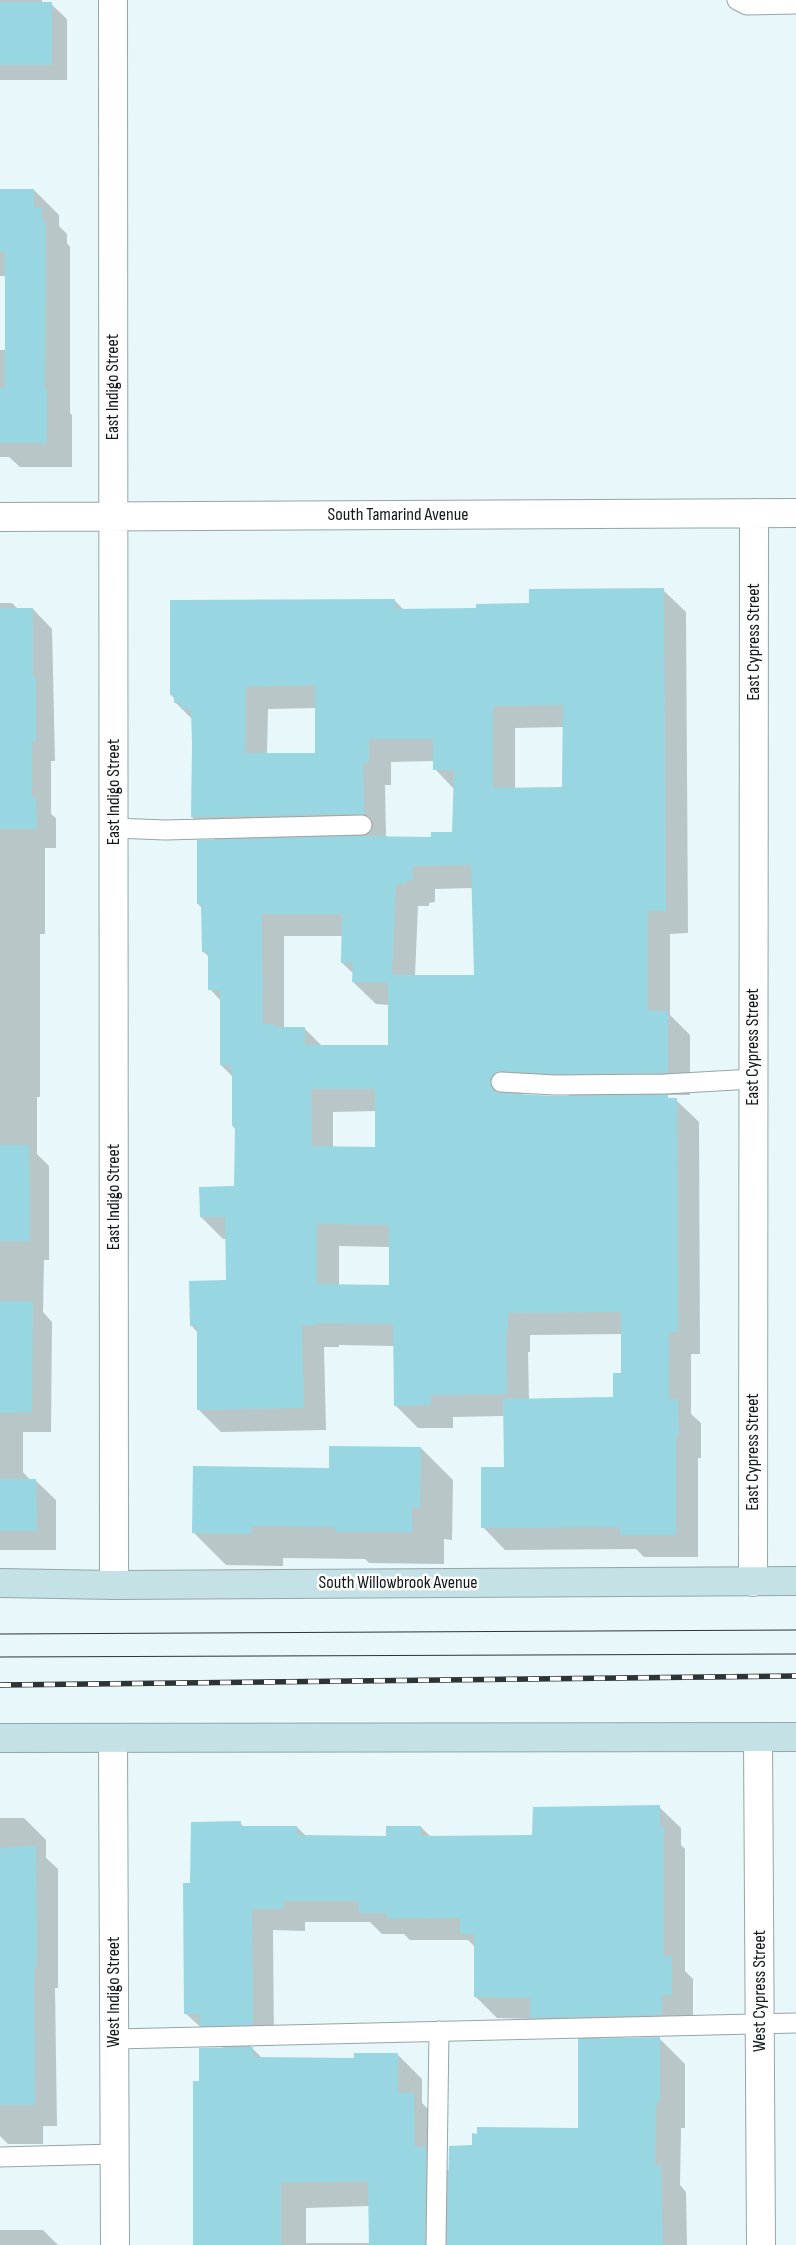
<!DOCTYPE html>
<style>
body{margin:0}
canvas{display:block;background:#e7f7fa}
</style>
<canvas width="796" height="2245"></canvas>
<script>
const g = document.querySelector('canvas').getContext('2d');
g.lineJoin = 'round';
function fillPath(path, color) {
  g.fillStyle = color;
  g.fill(path, 'evenodd');
}
function toPath(rows) {
  const path = new Path2D();
  for (const r of rows) {
    path.moveTo(r[0], r[1]);
    for (let i = 2; i < r.length; i += 2) path.lineTo(r[i], r[i + 1]);
  }
  return path;
}
function stroke(path, color, width, dash) {
  g.strokeStyle = color;
  g.lineWidth = width;
  g.lineCap = dash ? 'butt' : 'round';
  g.setLineDash(dash || []);
  g.stroke(path);
}
function drawText(font, color, halo, rows, align = 'center') {
  g.font = font + ' "Sofia Sans Condensed",sans-serif';
  g.lineWidth = 5;
  g.setLineDash([]);
  g.textBaseline = 'middle';
  g.strokeStyle = halo;
  g.fillStyle = color;
  for (const [text, x, y, turn = 0] of rows) {
    g.save();
    g.translate(x, y);
    g.rotate((+turn || 0) * Math.PI / 180);
    g.textAlign = isNaN(turn) ? turn : align;
    if (halo) g.strokeText(text, 0, 0);
    g.fillText(text, 0, 0);
    g.restore();
  }
}
const shadow = toPath([
 [0,0,42,0,42,4,51,4,67,19,67,80,0,80],
 [34,190,59,215,59,226,67,234,67,243,70,247,70,413,72,415,72,467,20,467,9,457,0,457,0,350,6,350,6,276,0,276,0,199],
 [663,590,686,612,688,933,670,934,670,1015,690,1035,690,1095,666,1095,671,1100,676,1100,699,1122,700,1354,691,1354,691,1414,701,1423,701,1458,698,1458,698,1557,644,1557,636,1549,505,1550,483,1527,505,1468,504,1416,453,1417,453,1428,418,1428,396,1406,395,1346,339,1345,339,1347,324,1347,326,1430,221,1432,198,1409,198,1333,191,1325,227,1282,226,1239,223,1239,201,1217,235,1187,236,1128,233,1077,221,1065,221,1001,210,989,209,957,204,952,203,909,198,904,216,841,192,817,192,719,175,702,175,699,171,695,394,600,404,610,478,610],
 [316,708,316,754,267,754,268,709],
 [564,727,563,789,515,789,515,728],
 [435,761,435,769,454,789,454,833,432,838,386,837,385,785,391,785,391,762],
 [473,888,475,976,415,976,418,906,429,906,429,903,435,902,435,889],
 [284,936,343,936,342,963,354,974,353,982,376,1004,389,1005,389,1046,322,1046,304,1028,284,1028],
 [525,1093,569,1095,568,1097,519,1096],
 [376,1111,376,1148,333,1148,333,1112],
 [339,1246,390,1247,390,1286,339,1285],
 [623,1334,622,1374,614,1398,529,1400,528,1352,530,1352,530,1335],
 [0,603,12,603,18,609,33,609,52,629,55,761,51,761,51,814,56,818,56,848,45,848,45,934,40,934,40,1097,37,1097,37,1154,49,1166,49,1260,44,1260,43,1312,52,1322,51,1432,23,1432,23,1472,31,1481,36,1481,56,1500,56,1550,0,1550],
 [421,1448,453,1480,452,1540,444,1539,444,1564,369,1563,365,1559,283,1558,283,1566,226,1565,194,1533,330,1470],
 [659,1807,681,1828,681,1845,685,1849,685,1971,693,1979,693,2016,683,2016,683,2035,601,2038,601,2040,660,2039,685,2064,685,2128,681,2128,680,2185,686,2192,687,2245,196,2245,200,2082,225,2049,185,2013,192,1884,240,1823,244,1827,297,1827,307,1837,388,1837,421,1827,431,1837,534,1837],
 [305,1922,370,1922,382,1934,404,1934,410,1940,468,1940,475,1947,476,1997,497,2018,532,2019,553,2039,579,2038,579,2129,473,2147,450,2172,440,2162,439,2120,422,2103,422,2079,397,2054,355,2059,262,2058,250,2046,274,2046,273,1930,305,1931],
 [370,2206,371,2243,306,2243,306,2208],
 [0,1818,24,1818,46,1840,46,1858,58,1869,58,1988,55,1988,57,2126,43,2126,43,2144,8,2144,0,2136],
 [0,2230,43,2230,58,2245,0,2245]
]);
const building = toPath([
 [0,2,52,2,52,65,0,65],
 [0,189,34,189,34,207,42,208,42,221,46,221,45,389,47,389,47,443,0,443,0,388,5,388,5,252,0,252],
 [664,588,666,911,648,911,648,1011,668,1011,668,1073,555,1074,502,1071,492,1075,490,1082,494,1091,500,1093,555,1096,668,1095,668,1098,677,1098,678,1332,669,1332,669,1399,678,1399,679,1436,676,1436,676,1535,620,1535,620,1527,481,1528,481,1467,504,1467,503,1399,613,1397,613,1373,621,1373,621,1312,508,1313,508,1330,506,1330,507,1394,431,1395,431,1405,394,1406,393,1324,317,1323,317,1325,302,1325,304,1408,197,1410,197,1326,190,1326,189,1281,226,1280,225,1217,200,1217,199,1187,234,1186,235,1129,232,1125,232,1073,230,1065,220,1065,220,990,208,990,208,953,202,952,201,904,197,904,197,840,364,836,431,837,431,832,452,832,454,770,433,770,433,739,369,739,369,763,363,763,364,814,191,817,192,745,191,709,181,709,181,703,174,703,174,695,170,695,170,600,395,599,395,609,476,608,476,604,529,603,529,589],
 [315,685,315,753,245,753,246,687],
 [563,705,562,787,493,788,493,706],
 [471,865,474,975,392,975,396,884,407,884,407,880,413,880,412,866],
 [262,914,342,914,341,963,353,963,352,982,388,983,388,1045,305,1045,305,1027,274,1027,274,1024,263,1024],
 [311,1089,375,1089,375,1147,312,1146],
 [317,1224,389,1225,389,1285,317,1284],
 [0,608,33,608,33,677,36,677,36,742,32,742,32,797,36,797,37,829,0,829],
 [0,1145,29,1145,30,1241,0,1241],
 [0,1301,33,1301,32,1412,0,1413],
 [329,1446,421,1447,420,1508,412,1507,412,1532,335,1532,335,1527,251,1526,251,1534,192,1533,193,1466,329,1468],
 [0,1479,36,1479,37,1531,0,1531],
 [660,1805,660,1827,664,1827,664,1956,672,1956,672,1995,662,1995,662,2014,660,2015,530,2018,530,1998,474,1997,474,1934,460,1934,460,1918,387,1919,387,1913,359,1913,359,1901,283,1901,284,1909,252,1909,253,2025,200,2026,200,2014,184,2014,183,1883,190,1883,191,1822,241,1821,241,1826,297,1826,297,1835,386,1836,386,1826,421,1826,421,1836,532,1835,533,1807],
 [36,1846,37,1967,34,1967,35,2105,0,2105,0,1848],
 [660,2037,660,2103,656,2103,655,2165,661,2165,663,2245,447,2245,449,2146,472,2145,472,2133,477,2134,477,2127,578,2128,578,2039],
 [253,2047,253,2057,354,2058,354,2053,398,2053,398,2093,414,2093,415,2147,426,2147,425,2245,369,2245,368,2181,281,2183,281,2245,193,2245,193,2081,199,2081,199,2048]
]);
const lane = toPath([
 [737,0,747,5,796,4],
 [114,828,165,830,362,825],
 [501,1082,555,1085,665,1084,753,1079],
 [115,2039,796,2023],
 [0,2157,115,2154],
 [436,2245,439,2031]
]);
const street = toPath([
 [113,0,114,1585],
 [0,517,796,513],
 [753,1582,754,513],
 [758,1737,761,2245],
 [113,1739,115,2245]
]);
const secondary = toPath([
 [0,1583,114,1585,796,1581],
 [0,1738,796,1737]
]);
const tram = toPath([
 [0,1634,796,1630],
 [0,1657,796,1654]
]);
const rail = toPath([
 [0,1685,796,1676]
]);
const streetNames = [
 ["East Indigo Street",113,387,-90],
 ["South Tamarind Avenue",398,515],
 ["East Cypress Street",754,642,-90],
 ["East Indigo Street",114,792,-90],
 ["East Cypress Street",753,1047,-90],
 ["East Indigo Street",114,1197,-90],
 ["East Cypress Street",753,1452,-90],
 ["South Willowbrook Avenue",398,1583],
 ["West Cypress Street",760,1991,-90],
 ["West Indigo Street",114,1992,-90]
];
fillPath(shadow, '#0003');
fillPath(building, '#98d6e1');
stroke(lane, '#96a5a8', 21);
stroke(street, '#96a5a8', 30);
stroke(secondary, '#96a5a8', 30);
stroke(lane, '#fff', 19);
stroke(street, '#fff', 28);
stroke(secondary, '#c4e1e5', 28);
stroke(tram, '#2d3435', 1);
stroke(rail, '#2d3435', 5.5);
stroke(rail, '#fff', 4, [11]);
drawText('18px', '#121819', '#fff', streetNames);
</script>
